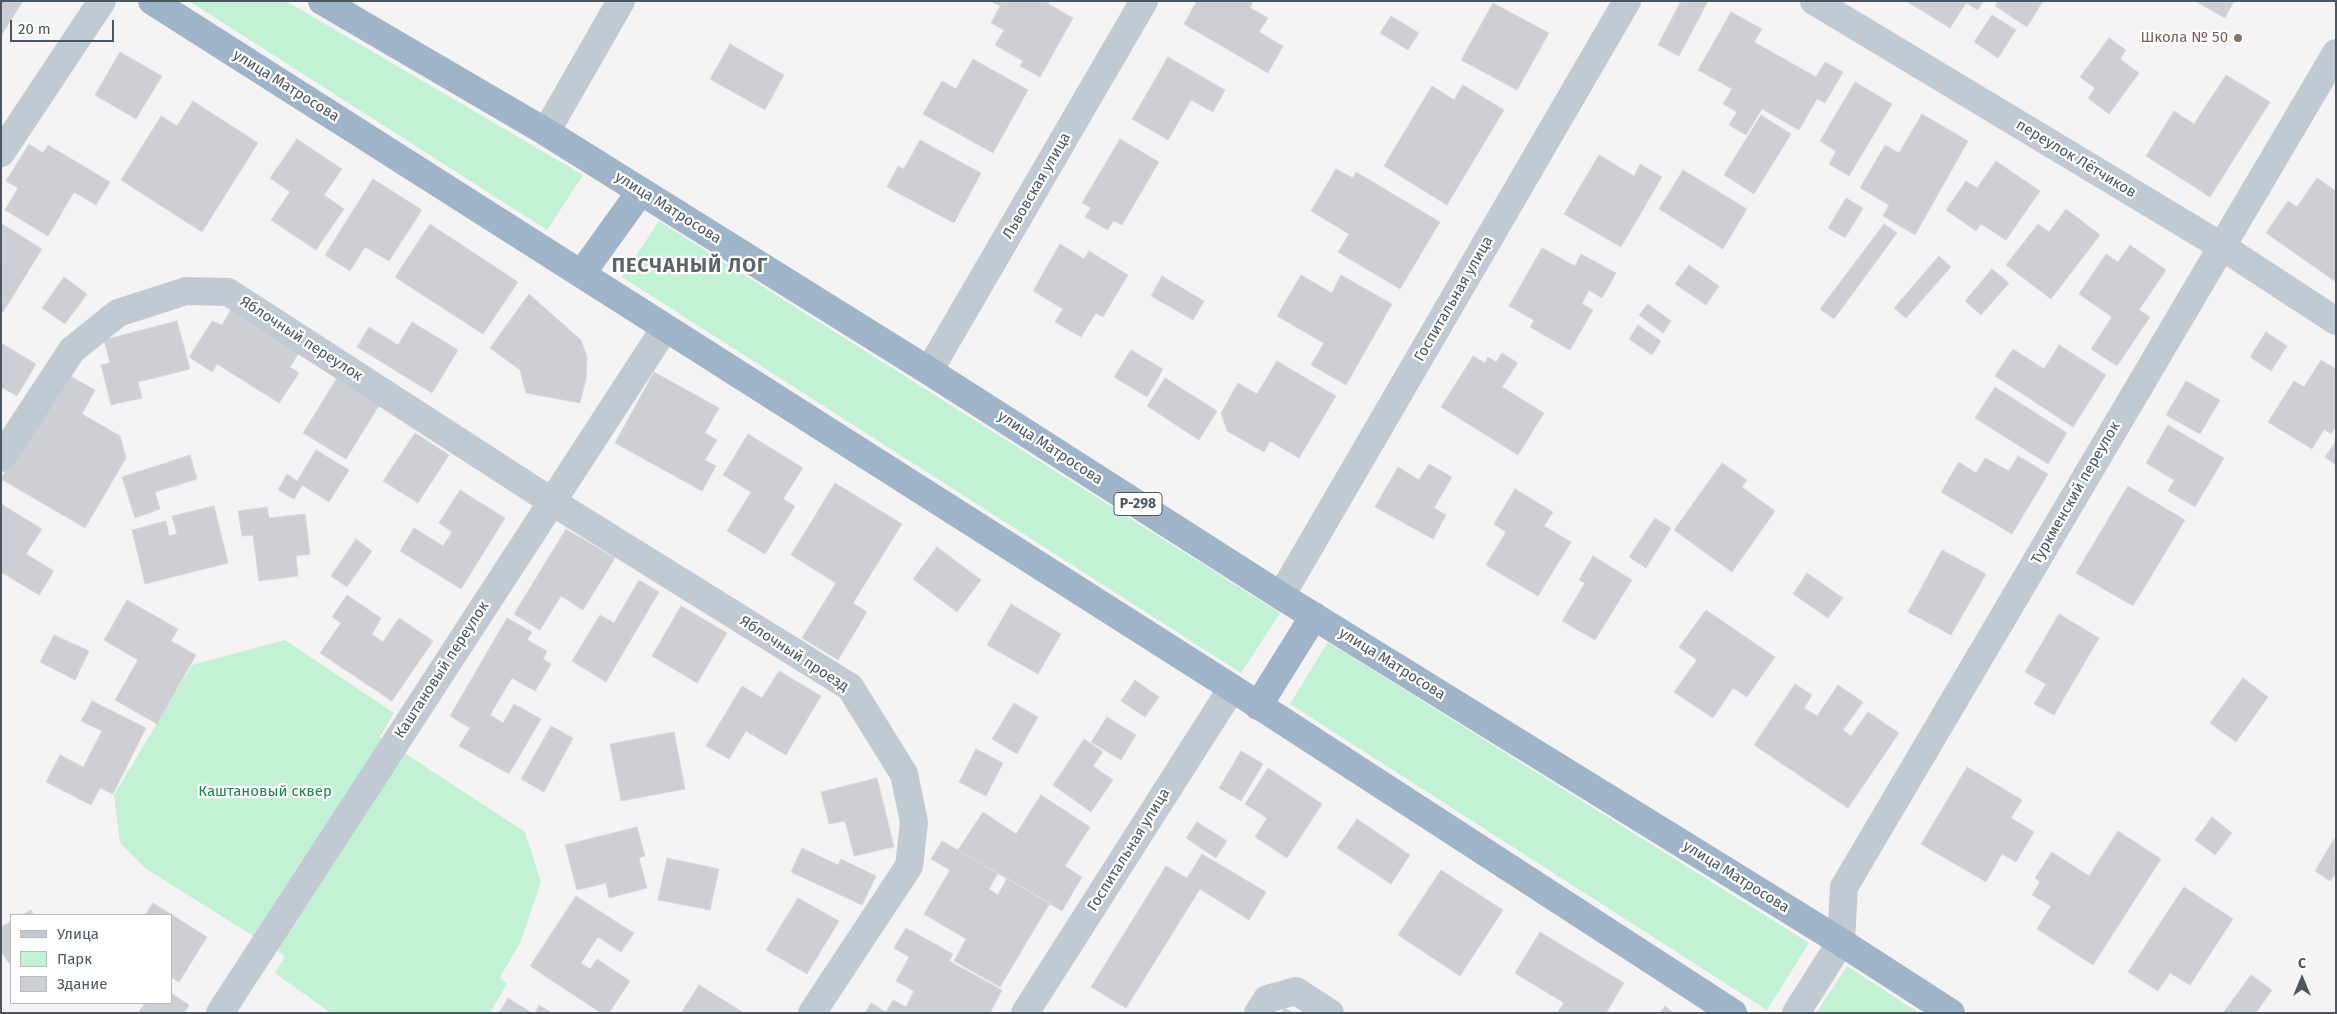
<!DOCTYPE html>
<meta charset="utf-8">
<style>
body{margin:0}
#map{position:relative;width:2337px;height:1014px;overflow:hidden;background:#f5f3f3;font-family:"Fira Sans",sans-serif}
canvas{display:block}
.frame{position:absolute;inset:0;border:2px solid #4a5661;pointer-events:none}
.legend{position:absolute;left:10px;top:914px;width:162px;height:90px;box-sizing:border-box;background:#fff;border:1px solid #b7bbc0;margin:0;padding:6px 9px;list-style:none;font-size:15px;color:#4a5661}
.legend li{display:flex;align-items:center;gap:10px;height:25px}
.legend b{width:25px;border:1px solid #b7bbc0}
.north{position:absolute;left:2277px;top:954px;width:50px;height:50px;-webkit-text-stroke:4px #fff;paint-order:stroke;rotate:0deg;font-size:14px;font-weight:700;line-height:20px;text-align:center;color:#4a5661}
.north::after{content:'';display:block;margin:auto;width:18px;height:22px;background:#4a5661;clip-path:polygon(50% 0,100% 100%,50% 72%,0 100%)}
.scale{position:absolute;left:10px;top:20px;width:104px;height:22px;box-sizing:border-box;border:2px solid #4a5661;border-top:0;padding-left:6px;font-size:15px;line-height:18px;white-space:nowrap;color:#4a5661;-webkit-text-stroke:4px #fff;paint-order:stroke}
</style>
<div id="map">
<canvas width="2337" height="1014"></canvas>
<div class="frame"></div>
<ul class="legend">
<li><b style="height:6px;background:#c1cad2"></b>Улица</li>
<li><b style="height:14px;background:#c3f1d5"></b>Парк</li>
<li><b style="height:14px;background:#cdcfd5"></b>Здание</li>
</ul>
<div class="north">С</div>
<div class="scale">20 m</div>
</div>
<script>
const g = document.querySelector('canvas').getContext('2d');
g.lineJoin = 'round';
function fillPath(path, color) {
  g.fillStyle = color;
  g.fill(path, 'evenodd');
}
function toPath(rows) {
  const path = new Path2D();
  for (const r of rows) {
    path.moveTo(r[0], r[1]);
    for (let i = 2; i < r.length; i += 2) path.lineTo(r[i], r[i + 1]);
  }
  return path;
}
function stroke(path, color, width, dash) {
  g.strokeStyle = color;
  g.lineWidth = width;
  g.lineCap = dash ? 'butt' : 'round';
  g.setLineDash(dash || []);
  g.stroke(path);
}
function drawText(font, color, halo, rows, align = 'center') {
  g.font = font + ' "Fira Sans",sans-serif';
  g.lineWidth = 4.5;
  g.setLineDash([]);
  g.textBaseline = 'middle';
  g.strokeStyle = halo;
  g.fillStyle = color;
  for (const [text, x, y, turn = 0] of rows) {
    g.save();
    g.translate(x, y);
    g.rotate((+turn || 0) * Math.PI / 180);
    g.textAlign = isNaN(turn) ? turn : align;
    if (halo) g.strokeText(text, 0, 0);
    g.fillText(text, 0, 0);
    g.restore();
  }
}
const green = toPath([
 [189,1,286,1,583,175,547,230],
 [659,221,1280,613,1241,673,622,277],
 [285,640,394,713,380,737,525,832,541,882,520,943,500,977,507,984,490,1013,331,1013,275,973,285,956,145,868,120,843,114,795,192,665],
 [1328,642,1809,943,1767,1010,1290,704],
 [1847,966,1919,1013,1816,1013]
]);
const building = toPath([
 [1,1,23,1,1,36,1,1],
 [990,1,1049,1,1048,4,1073,18,1040,77,1020,66,1023,61,995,45,1004,30,991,23,1000,6,990,1],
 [1197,1,1253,1,1250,8,1268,18,1259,32,1283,46,1268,73,1184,24,1197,1],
 [1681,1,1708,1,1679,56,1658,45,1681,1],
 [1906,1,1983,1,1978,10,1966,3,1950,28,1906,1],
 [1998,1,2043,1,2027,27,1995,6,1998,1],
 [2195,1,2234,1,2225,18,2195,1],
 [1493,3,1549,33,1517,90,1461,60,1493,3],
 [1731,12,1762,29,1754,42,1816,77,1825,62,1843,72,1825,103,1817,99,1799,130,1762,109,1746,135,1729,125,1737,112,1723,104,1732,89,1698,70,1731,12],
 [1992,15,2016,30,1998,58,1974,42,1992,15],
 [1391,16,1419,33,1408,50,1380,33,1391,16],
 [2109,38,2126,50,2120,59,2139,73,2109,114,2088,98,2095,88,2080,77,2109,38],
 [730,44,784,75,765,110,710,79,730,44],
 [120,52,162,76,136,119,95,95,120,52],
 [1168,57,1225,90,1213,112,1191,100,1168,140,1132,119,1168,57],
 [973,59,1028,90,993,153,923,114,942,81,956,89,973,59],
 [2226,75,2270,102,2210,197,2146,156,2174,111,2194,124,2226,75],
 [1855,82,1892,104,1849,176,1829,164,1836,151,1820,141,1855,82],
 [1463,85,1504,110,1447,205,1384,166,1432,86,1454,100,1463,85],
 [193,101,258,143,202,232,121,180,161,116,177,126,193,101],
 [1922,114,1968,141,1915,235,1883,216,1889,205,1860,188,1885,145,1899,153,1922,114],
 [1761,115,1791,134,1754,194,1724,175,1761,115],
 [297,139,342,169,324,195,344,209,316,250,271,220,290,192,270,178,297,139],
 [1120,139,1159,162,1122,225,1113,221,1108,230,1085,217,1091,208,1082,203,1120,139],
 [920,140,981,173,954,223,887,187,898,166,904,169,920,140],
 [29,144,43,153,48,145,110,182,96,205,74,192,48,236,5,210,18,188,6,181,29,144],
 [1599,155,1634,176,1640,164,1662,177,1621,247,1564,214,1599,155],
 [1996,161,2040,191,2006,240,1981,224,1976,231,1946,210,1966,181,1977,188,1996,161],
 [1336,169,1353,178,1356,172,1440,222,1400,289,1338,252,1349,234,1311,211,1336,169],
 [1683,170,1747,209,1723,249,1659,209,1683,170],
 [2317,178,2336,191,2336,282,2266,233,2288,201,2297,207,2317,178],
 [373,179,422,210,389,261,365,247,350,271,325,255,373,179],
 [1846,198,1863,208,1845,238,1828,228,1846,198],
 [2066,209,2100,235,2051,299,2006,265,2038,224,2049,232,2066,209],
 [2,224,42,249,3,312,1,311,2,224],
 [430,224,518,282,483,334,395,277,430,224],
 [1884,224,1897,233,1834,319,1820,309,1884,224],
 [1060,244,1084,259,1089,251,1128,275,1103,317,1096,313,1081,337,1055,322,1063,309,1033,291,1060,244],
 [2130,245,2166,270,2139,310,2150,317,2117,366,2091,349,2112,317,2079,294,2106,254,2118,262,2130,245],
 [1542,248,1575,266,1581,254,1616,273,1602,298,1589,290,1582,304,1593,310,1570,350,1530,327,1534,320,1509,306,1542,248],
 [1939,256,1951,267,1906,318,1894,308,1939,256],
 [1689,265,1719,286,1706,305,1675,284,1689,265],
 [1992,269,2009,283,1981,315,1965,301,1992,269],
 [1301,275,1332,293,1341,275,1392,304,1346,385,1311,365,1324,343,1277,316,1301,275],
 [1162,276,1204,301,1193,320,1151,296,1162,276],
 [64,277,87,294,65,324,42,308,64,277],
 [529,294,581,340,587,357,586,378,580,403,526,393,520,370,490,348,529,294],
 [1648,304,1671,321,1663,333,1639,315,1648,304],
 [231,310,299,353,290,367,299,373,279,403,217,364,212,372,189,357,212,321,222,325,231,310],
 [177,321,190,369,138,382,142,398,111,405,101,365,110,363,104,340,177,321],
 [412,322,458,350,432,393,357,347,369,327,398,345,412,322],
 [1638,325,1661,341,1652,355,1629,339,1638,325],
 [2266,332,2287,346,2271,371,2250,357,2266,332],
 [1,343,36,364,17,396,1,387,1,343],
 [2059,345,2106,375,2073,427,1995,376,2013,349,2044,369,2059,345],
 [1131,350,1163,369,1147,397,1114,377,1131,350],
 [1502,353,1518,363,1502,387,1544,413,1518,455,1441,407,1473,356,1485,363,1488,357,1496,362,1502,353],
 [2321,360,2336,369,2336,426,2331,434,2324,429,2312,449,2268,422,2294,381,2304,387,2321,360],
 [1277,361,1336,396,1299,458,1270,441,1264,452,1227,431,1221,413,1238,383,1257,394,1277,361],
 [63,372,95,390,82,414,120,436,126,458,85,528,1,479,63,372],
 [654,372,719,408,705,433,717,440,705,460,716,466,702,491,615,443,654,372],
 [337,378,380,404,346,459,303,433,337,378],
 [1165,378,1217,411,1199,440,1147,406,1165,378],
 [2186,381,2220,400,2200,434,2166,415,2186,381],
 [1995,387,2067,433,2048,464,1975,418,1995,387],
 [2168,425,2224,458,2195,507,2168,491,2174,480,2146,463,2168,425],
 [415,433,449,455,418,503,383,481,415,433],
 [748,434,803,468,783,499,795,506,765,554,727,531,751,492,723,475,748,434],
 [2336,441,2336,465,2325,457,2336,441],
 [316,450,349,470,329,502,302,485,294,499,278,490,287,474,297,481,316,450],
 [190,455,197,479,155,492,160,509,135,518,122,477,190,455],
 [2018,456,2048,474,2012,534,1941,492,1959,462,1976,473,1985,458,2009,471,2018,456],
 [1722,463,1747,480,1742,487,1775,511,1732,572,1674,530,1722,463],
 [1429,464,1452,477,1434,508,1446,515,1433,539,1375,507,1398,467,1419,480,1429,464],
 [835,483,902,524,853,603,867,612,838,660,802,638,836,583,791,555,835,483],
 [2128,486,2185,520,2133,606,2076,573,2128,486],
 [1515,489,1553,512,1544,526,1571,542,1538,596,1486,565,1506,532,1494,524,1515,489],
 [460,490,505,518,461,589,400,551,414,528,443,546,452,532,439,523,460,490],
 [1,504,42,529,26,554,54,571,39,595,1,572,1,504],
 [214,506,228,563,145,584,132,530,166,521,169,536,177,534,172,516,214,506],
 [267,507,269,518,305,514,310,554,296,556,298,576,259,581,253,535,242,536,238,511,267,507],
 [1655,518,1671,528,1646,568,1629,557,1655,518],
 [566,529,615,558,583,610,561,596,540,630,514,614,566,529],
 [356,539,372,551,347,587,331,576,356,539],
 [937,547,981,580,957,612,913,579,937,547],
 [1942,550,1986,574,1951,635,1908,612,1942,550],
 [1593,556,1632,580,1595,640,1562,621,1585,583,1579,580,1593,556],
 [1807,573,1843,598,1828,618,1793,594,1807,573],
 [639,580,659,592,606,682,572,661,600,615,614,623,639,580],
 [347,595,381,618,372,634,383,642,399,618,433,641,392,701,320,653,341,623,332,617,347,595],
 [127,600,178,629,171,641,196,655,157,724,115,700,138,660,104,640,127,600],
 [1011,604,1061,634,1038,674,987,645,1011,604],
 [681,606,727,633,697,683,652,656,681,606],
 [1706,610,1775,657,1747,697,1733,688,1713,718,1674,692,1697,660,1679,647,1706,610],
 [2059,614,2099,638,2054,715,2034,704,2046,684,2025,672,2059,614],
 [507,618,532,632,527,640,547,651,543,659,551,664,535,691,512,678,490,715,503,723,514,704,541,719,509,774,459,746,470,728,450,716,507,618],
 [54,635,89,651,75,680,40,662,54,635],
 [779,671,821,696,786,755,746,731,729,759,706,746,742,686,762,698,779,671],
 [2243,678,2268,697,2236,742,2210,723,2243,678],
 [1135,680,1159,697,1145,717,1121,701,1135,680],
 [1795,684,1812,695,1804,708,1817,716,1838,685,1863,702,1843,730,1851,736,1868,712,1899,733,1848,808,1754,745,1795,684],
 [92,701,146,728,113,794,100,788,91,805,46,782,60,755,83,767,102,731,81,721,92,701],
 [1014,703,1038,717,1017,754,992,739,1014,703],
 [1107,717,1136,735,1121,760,1091,742,1107,717],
 [551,726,573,738,544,792,521,779,551,726],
 [674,732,685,789,621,801,610,744,674,732],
 [1084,739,1103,752,1093,766,1113,780,1091,812,1053,785,1084,739],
 [976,749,1003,763,986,796,959,782,976,749],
 [1241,751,1263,764,1241,801,1219,788,1241,751],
 [1967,767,2022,800,2011,818,2034,832,2016,862,2002,854,1986,882,1921,844,1967,767],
 [1268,768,1322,804,1287,858,1255,837,1267,818,1245,804,1268,768],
 [877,778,894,847,854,856,845,821,829,824,821,792,877,778],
 [1041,795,1090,827,1065,866,1082,877,1062,911,958,850,983,812,1016,834,1041,795],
 [2212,817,2232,833,2215,855,2195,840,2212,817],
 [1357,819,1410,855,1391,884,1337,848,1357,819],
 [1197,822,1227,841,1216,858,1186,838,1197,822],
 [637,827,645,856,639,858,647,888,609,898,606,883,577,890,565,845,637,827],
 [2118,831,2161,859,2093,965,2037,929,2051,906,2032,895,2040,882,2035,878,2052,852,2089,876,2118,831],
 [2334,839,2336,873,2330,881,2315,871,2334,839],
 [942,841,998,873,989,889,998,895,1007,878,1050,903,1000,987,954,961,966,939,924,914,950,870,931,859,942,841],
 [802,848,838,865,841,859,876,876,862,905,791,872,802,848],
 [1202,854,1266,892,1249,920,1200,889,1126,1008,1091,987,1166,866,1187,878,1202,854],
 [667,858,719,869,710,910,658,900,667,858],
 [1441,870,1503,910,1460,976,1398,935,1441,870],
 [2184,887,2233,919,2190,985,2170,973,2158,991,2128,972,2184,887],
 [576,896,634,933,621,952,598,937,581,963,590,969,597,959,630,981,609,1013,601,1013,530,966,576,896],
 [798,898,839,921,807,974,766,950,798,898],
 [153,903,207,937,179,982,171,977,171,915,145,915,153,903],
 [31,910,34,915,22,915,31,910],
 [11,921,11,964,8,962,1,951,1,927,11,921],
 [906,928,953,954,949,961,1002,990,990,1013,865,1013,871,1003,886,1012,893,1000,906,1007,914,991,896,981,909,957,894,948,906,928],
 [1540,932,1624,983,1606,1013,1557,1013,1564,1003,1515,973,1540,932],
 [2251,975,2272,990,2256,1013,2223,1013,2251,975],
 [699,985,744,1013,681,1013,699,985],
 [171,993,189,1005,184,1013,138,1013,145,1003,171,1003,171,993],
 [508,998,532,1013,499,1013,508,998],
 [539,1005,552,1013,535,1013,539,1005],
 [1665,1006,1674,1013,1660,1013,1665,1006],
 [1285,1008,1293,1013,1281,1013,1285,1008]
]);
const minor = toPath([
 [1814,1,2221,246,2336,321],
 [546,132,621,1],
 [1,153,102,1],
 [929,371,1144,1],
 [1,458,72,350,118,313,186,291,228,292,551,501,850,687,904,774,914,822,909,866,812,1013],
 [1281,596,1627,1],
 [220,1013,665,328],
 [1025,1013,1232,688],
 [1258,1013,1267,999,1296,991,1330,1013],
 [1796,1013,1841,942,1844,887,2336,53]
]);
const trunk = toPath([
 [152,1,1232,688,1733,1013],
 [322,1,546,132,929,371,1281,596,1841,942,1951,1013],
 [582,273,641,191],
 [1258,706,1314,616]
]);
const markers = [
 [2238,38,5,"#8d6e63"]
];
const shields = [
 [1138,504,48]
];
const shieldNames = [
 ["Р-298",1138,504]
];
const educationNames = [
 ["Школа № 50",2228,38]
];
const streetNames = [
 ["улица Матросова",286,86,32],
 ["переулок Лётчиков",2076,159,31],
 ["Львовская улица",1037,186,-60],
 ["улица Матросова",668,208,32],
 ["Госпитальная улица",1454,299,-60],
 ["Яблочный переулок",301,339,33],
 ["улица Матросова",1050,448,33],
 ["Туркменский переулок",2076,493,-60],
 ["Яблочный проезд",794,654,33],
 ["улица Матросова",1392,664,32],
 ["Каштановый переулок",442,670,-57],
 ["Госпитальная улица",1129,850,-58],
 ["улица Матросова",1736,877,32]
];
const parkNames = [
 ["Каштановый сквер",265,792]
];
const districtNames = [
 ["ПЕСЧАНЫЙ ЛОГ",690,266]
];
fillPath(green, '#c3f1d5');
fillPath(building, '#cdcfd5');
stroke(building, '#d7d9de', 1);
stroke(minor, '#c1cad2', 28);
stroke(trunk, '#9fb4c9', 28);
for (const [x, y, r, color] of markers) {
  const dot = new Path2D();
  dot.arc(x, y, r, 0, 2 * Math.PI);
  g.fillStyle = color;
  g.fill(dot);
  stroke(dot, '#fff', 2);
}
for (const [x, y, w] of shields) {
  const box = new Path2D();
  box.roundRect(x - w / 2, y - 11.5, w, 23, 4);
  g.fillStyle = '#fff';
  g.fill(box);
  stroke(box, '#4a5661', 1);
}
drawText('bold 14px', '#4a5661', null, shieldNames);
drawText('15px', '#785e54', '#fff', educationNames, 'right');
drawText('15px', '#4a5661', '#fff', streetNames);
drawText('15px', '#17864f', '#fff', parkNames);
g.letterSpacing = '1px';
drawText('bold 20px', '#5f6368', '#fff', districtNames);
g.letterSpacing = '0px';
</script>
